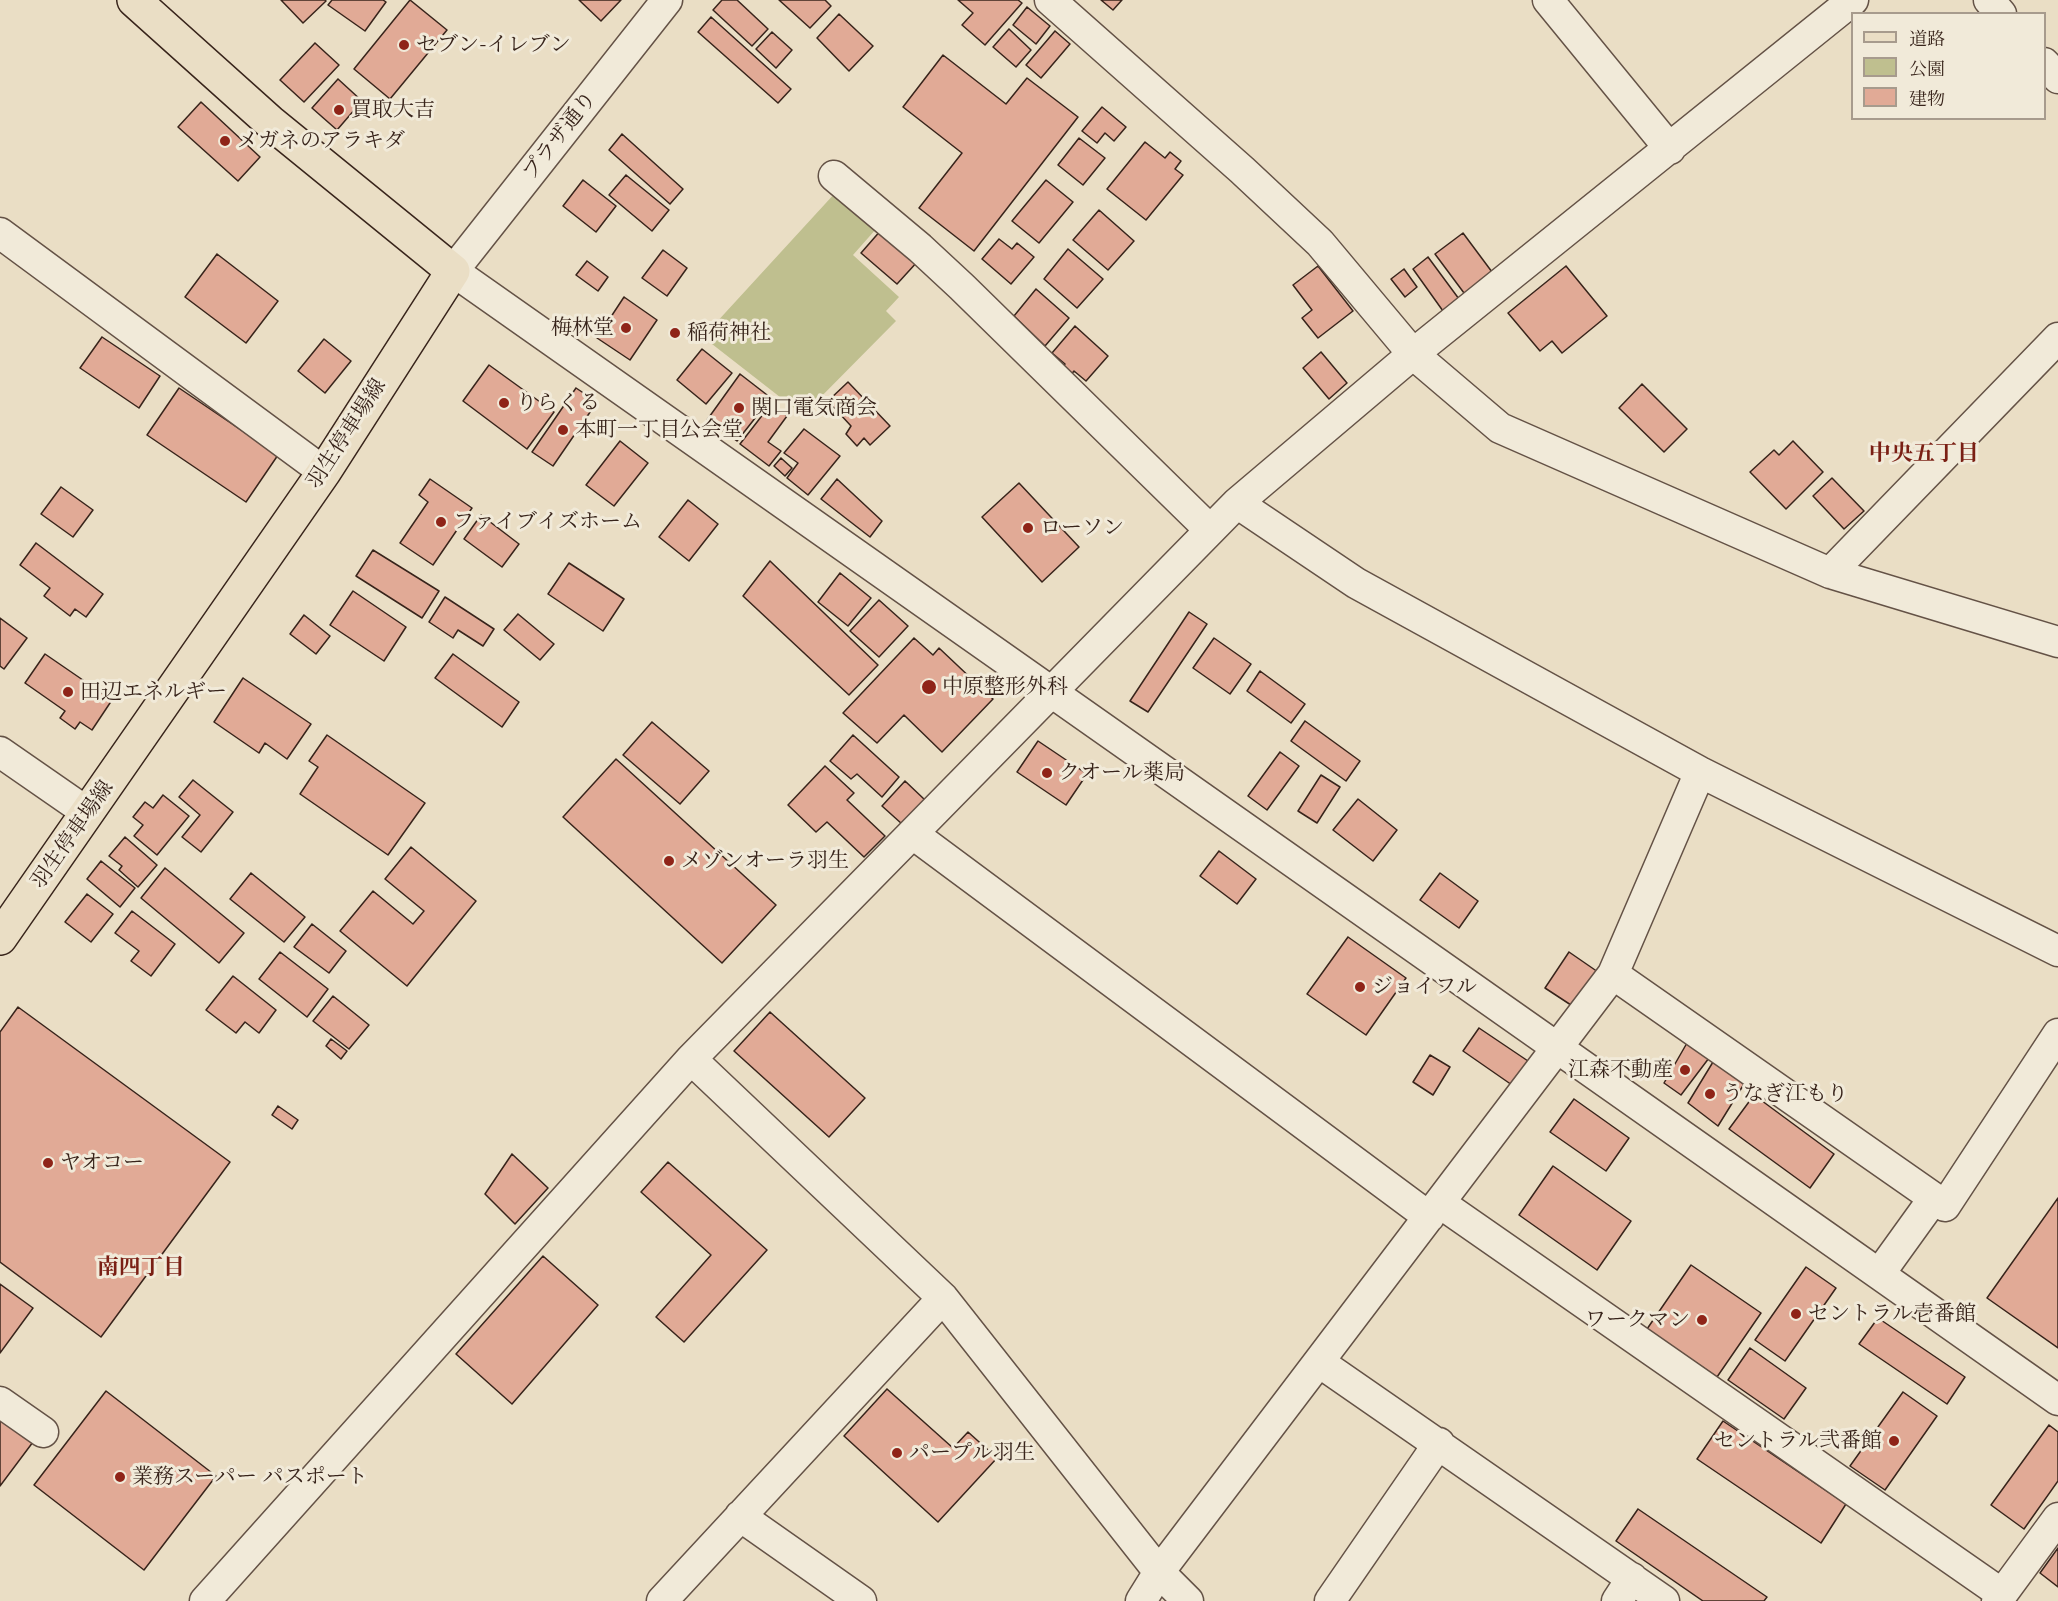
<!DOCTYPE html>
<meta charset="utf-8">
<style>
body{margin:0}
#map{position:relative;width:2058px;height:1601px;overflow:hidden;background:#eadec5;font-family:"Old Standard TT","Noto Serif JP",serif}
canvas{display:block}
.legend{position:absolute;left:1851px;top:12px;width:195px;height:108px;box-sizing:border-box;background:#f1ead9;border:2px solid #a79b8d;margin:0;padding:8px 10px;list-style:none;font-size:18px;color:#38241b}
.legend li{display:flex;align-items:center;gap:12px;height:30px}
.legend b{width:30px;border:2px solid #a79b8d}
</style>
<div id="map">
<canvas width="2058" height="1601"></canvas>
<ul class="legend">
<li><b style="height:8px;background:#eadec5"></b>道路</li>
<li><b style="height:16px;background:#bfbf8f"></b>公園</li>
<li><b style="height:16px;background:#e1aa96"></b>建物</li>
</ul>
</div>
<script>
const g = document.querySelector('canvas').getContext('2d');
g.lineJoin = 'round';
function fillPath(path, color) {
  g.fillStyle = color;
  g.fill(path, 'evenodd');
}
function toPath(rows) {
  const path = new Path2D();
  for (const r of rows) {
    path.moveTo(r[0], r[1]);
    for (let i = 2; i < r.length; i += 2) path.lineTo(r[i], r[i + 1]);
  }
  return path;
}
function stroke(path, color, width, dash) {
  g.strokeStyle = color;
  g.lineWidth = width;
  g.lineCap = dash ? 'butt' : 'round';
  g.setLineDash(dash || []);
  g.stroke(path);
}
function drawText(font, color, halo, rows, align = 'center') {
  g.font = font + ' "Old Standard TT","Noto Serif JP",serif';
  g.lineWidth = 6;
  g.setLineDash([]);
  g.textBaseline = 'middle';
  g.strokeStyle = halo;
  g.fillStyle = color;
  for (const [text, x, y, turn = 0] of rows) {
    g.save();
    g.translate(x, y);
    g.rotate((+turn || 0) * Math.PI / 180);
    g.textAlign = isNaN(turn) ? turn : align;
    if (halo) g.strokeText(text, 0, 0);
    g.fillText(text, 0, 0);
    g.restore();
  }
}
const green = toPath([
 [836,192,876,229,853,255,899,297,886,311,896,321,803,415,703,337]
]);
const building = toPath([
 [281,0,325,0,326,1,303,23,281,0],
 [332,0,383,0,386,2,365,31,328,5,332,0],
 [410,0,447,30,390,99,354,69,410,0],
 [579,0,621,0,601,21,579,0],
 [722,0,737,0,768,29,752,46,713,10,722,0],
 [779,0,825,0,831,6,810,28,779,0],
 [958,0,1018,0,1022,3,985,45,962,25,973,13,958,0],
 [1101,0,1122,0,1113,10,1101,0],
 [1027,7,1050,26,1036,44,1013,25,1027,7],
 [839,14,873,46,849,71,817,38,839,14],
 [711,17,791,89,778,103,698,32,711,17],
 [1009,29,1031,50,1016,67,993,47,1009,29],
 [1055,31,1070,44,1041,78,1026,65,1055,31],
 [772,32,792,50,776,68,756,49,772,32],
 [315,43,339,65,304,102,280,80,315,43],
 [943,55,1006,104,1027,78,1078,117,974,251,919,208,962,153,903,107,943,55],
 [338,79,362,101,337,130,312,108,338,79],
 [201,102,260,157,238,181,178,127,201,102],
 [1102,107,1126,127,1114,141,1105,133,1097,143,1082,131,1102,107],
 [622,134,683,189,670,204,609,150,622,134],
 [1079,138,1105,158,1083,185,1058,165,1079,138],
 [1145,142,1165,158,1170,152,1181,161,1175,169,1183,175,1146,220,1107,189,1145,142],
 [626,175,669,210,652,231,609,195,626,175],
 [583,180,616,206,596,232,563,206,583,180],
 [1046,180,1073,202,1039,243,1012,221,1046,180],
 [1099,210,1134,241,1108,270,1073,240,1099,210],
 [882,229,918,261,897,284,861,253,882,229],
 [1463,233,1495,276,1467,297,1435,254,1463,233],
 [999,239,1012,249,1017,243,1034,257,1011,284,982,259,999,239],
 [1068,249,1103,279,1077,308,1044,279,1068,249],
 [663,250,687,268,667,296,642,278,663,250],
 [217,254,278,301,246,343,185,297,217,254],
 [1428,257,1459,299,1443,311,1413,269,1428,257],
 [587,261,608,277,598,291,576,275,587,261],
 [1318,266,1353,311,1318,338,1302,318,1312,310,1293,285,1318,266],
 [1566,266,1607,316,1562,353,1552,341,1540,351,1508,313,1566,266],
 [1404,269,1417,287,1405,297,1391,279,1404,269],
 [1036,289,1069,318,1045,346,1014,316,1036,289],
 [624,297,657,320,630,360,597,338,624,297],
 [1075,326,1108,356,1086,381,1074,371,1070,376,1062,370,1065,364,1052,353,1075,326],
 [102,337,160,376,139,408,80,368,102,337],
 [324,339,351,361,325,393,298,371,324,339],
 [702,349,732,373,706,404,677,380,702,349],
 [1321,352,1347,383,1329,399,1303,368,1321,352],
 [489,365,554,412,527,449,463,401,489,365],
 [740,374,771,398,737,441,707,420,740,374],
 [848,382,890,426,870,445,864,438,857,446,846,434,851,426,828,401,848,382],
 [1642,384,1687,429,1664,452,1619,408,1642,384],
 [179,388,278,455,246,502,147,435,179,388],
 [576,388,597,402,553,466,532,452,576,388],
 [771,404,787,416,768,442,781,451,769,466,740,444,771,404],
 [804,429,840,456,808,495,787,478,798,463,784,453,804,429],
 [620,441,648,463,614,506,586,485,620,441],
 [1793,441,1823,472,1786,509,1750,472,1774,450,1779,455,1793,441],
 [781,458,792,468,785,476,774,466,781,458],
 [1832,478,1864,511,1844,529,1813,496,1832,478],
 [430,479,472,508,433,565,400,543,428,502,419,495,430,479],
 [837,479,882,521,870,537,821,499,837,479],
 [1019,483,1079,547,1042,582,982,517,1019,483],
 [61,487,93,510,73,537,41,514,61,487],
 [688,500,718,524,689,561,659,537,688,500],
 [481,515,519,544,502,567,464,539,481,515],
 [36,543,103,594,86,617,75,609,70,616,44,596,50,588,20,565,36,543],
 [373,550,439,591,422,618,356,576,373,550],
 [770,561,878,665,849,695,743,596,770,561],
 [569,563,624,599,603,631,548,594,569,563],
 [840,573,871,598,848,626,818,602,840,573],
 [353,591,406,627,384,661,330,625,353,591],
 [445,597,494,629,483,646,458,630,453,638,429,622,445,597],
 [879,600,908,626,879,657,850,631,879,600],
 [1189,612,1207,624,1148,712,1130,701,1189,612],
 [518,614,554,644,540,660,504,630,518,614],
 [304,615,330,636,316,654,290,634,304,615],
 [0,618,27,638,4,669,0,666,0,618],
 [914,638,933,655,939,648,993,699,942,752,904,715,877,743,843,713,914,638],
 [1214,638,1251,664,1230,694,1193,668,1214,638],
 [45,654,112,700,92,730,80,722,75,729,60,718,65,711,25,683,45,654],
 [453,654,519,702,502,727,435,678,453,654],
 [1260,671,1305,704,1291,723,1247,691,1260,671],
 [243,678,311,724,287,759,265,743,259,753,214,722,243,678],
 [1305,721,1360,761,1346,781,1291,741,1305,721],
 [652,722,709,771,680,804,623,755,652,722],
 [327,735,425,803,388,855,300,794,318,767,309,761,327,735],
 [853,735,899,777,882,797,857,774,851,779,830,761,853,735],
 [1038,741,1087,774,1066,805,1017,772,1038,741],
 [1280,752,1299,766,1267,810,1248,796,1280,752],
 [616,759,776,905,722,963,563,817,616,759],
 [825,766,854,793,847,800,885,836,864,857,827,822,816,832,788,805,825,766],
 [1321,775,1340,787,1317,823,1298,811,1321,775],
 [193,780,233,812,201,852,182,837,200,815,179,797,193,780],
 [905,781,925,800,902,824,882,806,905,781],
 [163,795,189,816,157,855,134,836,143,825,133,817,145,802,153,808,163,795],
 [1358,799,1397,830,1373,861,1333,830,1358,799],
 [125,837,157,865,138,887,119,870,122,866,109,856,125,837],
 [411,847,476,901,407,986,340,931,373,891,413,924,424,911,385,879,411,847],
 [1219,851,1256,879,1237,904,1200,876,1219,851],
 [101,861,135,888,120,907,87,879,101,861],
 [165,868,244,933,219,963,141,898,165,868],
 [251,873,305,917,284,942,230,899,251,873],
 [1440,873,1478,901,1459,928,1420,900,1440,873],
 [87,894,113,914,91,942,65,922,87,894],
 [132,911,175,944,151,976,131,961,139,951,115,933,132,911],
 [312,924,346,951,329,973,294,947,312,924],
 [1348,937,1406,978,1366,1035,1307,994,1348,937],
 [280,952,328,989,307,1017,259,979,280,952],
 [1569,952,1598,972,1574,1007,1545,988,1569,952],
 [233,976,276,1010,259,1033,245,1022,236,1033,206,1010,233,976],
 [333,996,369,1025,349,1049,313,1021,333,996],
 [18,1007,230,1162,101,1337,0,1262,0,1032,18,1007],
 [770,1012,865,1098,829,1137,734,1051,770,1012],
 [1479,1028,1528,1061,1512,1085,1463,1051,1479,1028],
 [331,1039,347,1051,341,1059,326,1046,331,1039],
 [1687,1043,1709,1058,1681,1095,1664,1083,1687,1043],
 [1430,1055,1450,1067,1433,1095,1413,1082,1430,1055],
 [1713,1062,1744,1084,1718,1126,1688,1103,1713,1062],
 [1754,1095,1834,1154,1810,1188,1729,1129,1754,1095],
 [1574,1099,1629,1138,1606,1171,1550,1132,1574,1099],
 [278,1106,298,1120,292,1129,272,1115,278,1106],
 [512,1154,548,1188,515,1224,485,1194,512,1154],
 [668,1162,767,1250,684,1342,656,1317,711,1255,641,1192,668,1162],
 [1553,1166,1631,1221,1597,1270,1519,1215,1553,1166],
 [2058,1198,2058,1348,1987,1298,2058,1198],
 [543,1256,598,1305,512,1404,456,1354,543,1256],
 [1691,1265,1761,1313,1717,1377,1647,1329,1691,1265],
 [1806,1267,1836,1288,1785,1361,1755,1340,1806,1267],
 [0,1284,33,1308,0,1353,0,1284],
 [1878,1318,1965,1377,1947,1404,1859,1344,1878,1318],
 [1750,1348,1806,1388,1784,1419,1728,1380,1750,1348],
 [887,1389,953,1448,968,1432,997,1458,938,1522,844,1436,887,1389],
 [106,1391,216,1476,144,1570,34,1485,106,1391],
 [1903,1392,1937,1416,1885,1490,1850,1466,1903,1392],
 [0,1417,33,1442,0,1486,0,1417],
 [1723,1421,1846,1504,1821,1543,1697,1459,1723,1421],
 [2049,1425,2058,1432,2058,1481,2024,1529,1991,1505,2049,1425],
 [1638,1509,1767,1597,1764,1601,1703,1601,1616,1541,1638,1509],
 [2058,1548,2058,1587,2040,1573,2058,1548]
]);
const minor = toPath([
 [667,0,453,271,2058,1400],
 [1050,0,1242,170,1320,243,1413,354,1500,428,1830,573,2058,642],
 [1548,0,1670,149],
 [1989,0,2001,14],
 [2044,63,2058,78],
 [834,176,920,248,962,287,1210,530],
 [0,233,324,472],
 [1237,503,1356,583,1700,772,2058,951],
 [1830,573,2058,338],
 [0,752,88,813],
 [913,834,1429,1217],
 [1613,974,1934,1198,1880,1273],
 [691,1059,943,1298,1159,1572,1188,1601],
 [1934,1198,1945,1206,2058,1034],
 [1440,1203,2002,1594],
 [1319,1362,1664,1601],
 [0,1402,43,1432],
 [740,1516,861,1601],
 [205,1601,691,1059,1237,503,1413,354,1853,0],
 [662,1601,943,1298],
 [1141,1601,1159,1572,1613,974,1700,772],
 [1330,1601,1439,1443],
 [1617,1601,1632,1578],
 [1997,1601,2058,1518]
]);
const major = toPath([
 [0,938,324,472,453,271,270,122,134,0]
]);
const markers = [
 [404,45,6,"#8f2418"],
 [339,110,6,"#8f2418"],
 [225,141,6,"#8f2418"],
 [626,328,6,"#8f2418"],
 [675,333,6,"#8f2418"],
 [504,403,6,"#8f2418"],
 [739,408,6,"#8f2418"],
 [563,430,6,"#8f2418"],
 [441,522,6,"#8f2418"],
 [1028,528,6,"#8f2418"],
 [929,687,8,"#8f2418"],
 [68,692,6,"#8f2418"],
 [1047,773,6,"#8f2418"],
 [669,861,6,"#8f2418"],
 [1360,987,6,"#8f2418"],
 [1685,1070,6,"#8f2418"],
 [1710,1094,6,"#8f2418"],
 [48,1163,6,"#8f2418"],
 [1796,1314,6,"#8f2418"],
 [1702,1320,6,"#8f2418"],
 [1894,1441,6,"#8f2418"],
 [897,1453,6,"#8f2418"],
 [120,1477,6,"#8f2418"]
];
const poiNames = [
 ["セブン-イレブン",416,45],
 ["買取大吉",351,110],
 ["メガネのアラキダ",237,141],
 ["梅林堂",614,328,"right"],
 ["稲荷神社",687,333],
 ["りらくる",516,403],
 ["関口電気商会",751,408],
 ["本町一丁目公会堂",575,430],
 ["ファイブイズホーム",453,522],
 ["ローソン",1040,528],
 ["中原整形外科",942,687],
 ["田辺エネルギー",80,692],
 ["クオール薬局",1059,773],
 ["メゾンオーラ羽生",681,861],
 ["ジョイフル",1372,987],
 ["江森不動産",1673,1070,"right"],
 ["うなぎ江もり",1722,1094],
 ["ヤオコー",60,1163],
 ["セントラル壱番館",1808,1314],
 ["ワークマン",1690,1320,"right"],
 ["セントラル弐番館",1882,1441,"right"],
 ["パープル羽生",909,1453],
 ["業務スーパー パスポート",132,1477]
];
const streetNames = [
 ["プラザ通り",560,136,-52],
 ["羽生停車場線",347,434,-57],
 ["羽生停車場線",73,835,-55]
];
const neighbourhoodNames = [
 ["中央五丁目",1924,454],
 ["南四丁目",141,1268]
];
fillPath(green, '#bfbf8f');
fillPath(building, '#e1aa96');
stroke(building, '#38241b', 1.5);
stroke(minor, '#645246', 33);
stroke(major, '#38241b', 36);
stroke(minor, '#f1ead9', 30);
stroke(major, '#eadec5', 33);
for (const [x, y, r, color] of markers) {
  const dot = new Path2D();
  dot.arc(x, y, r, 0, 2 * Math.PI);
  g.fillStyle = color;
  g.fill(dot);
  stroke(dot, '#f1ead9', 2);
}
drawText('21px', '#38241b', '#f1ead9', poiNames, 'left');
drawText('21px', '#38241b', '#f1ead9', streetNames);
drawText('bold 22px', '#7a1f14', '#f1ead9', neighbourhoodNames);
</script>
